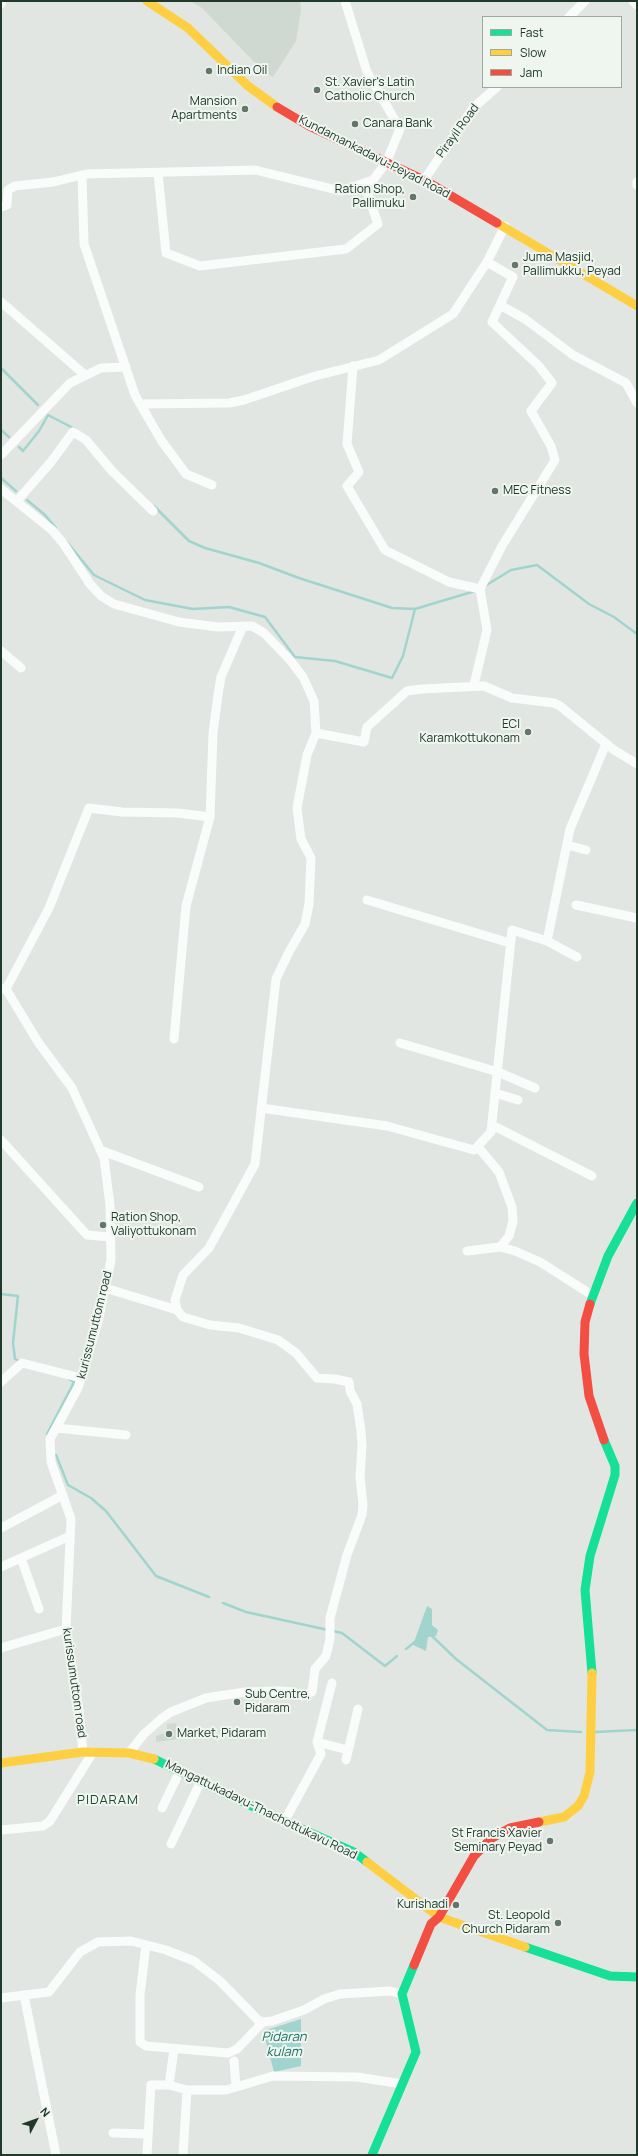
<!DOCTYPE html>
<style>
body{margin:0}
#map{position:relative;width:638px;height:2156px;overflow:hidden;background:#e1e6e2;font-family:Manrope,sans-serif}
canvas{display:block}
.frame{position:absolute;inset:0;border:2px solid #20392b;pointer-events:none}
.legend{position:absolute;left:482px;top:16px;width:140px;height:72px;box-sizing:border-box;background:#eff6f0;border:1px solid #9caaa1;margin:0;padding:5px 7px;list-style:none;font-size:12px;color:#20392b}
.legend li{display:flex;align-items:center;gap:8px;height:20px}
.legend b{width:20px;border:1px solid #9caaa1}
.north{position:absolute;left:16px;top:2100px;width:40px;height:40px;-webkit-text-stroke:3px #eff6f0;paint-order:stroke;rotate:49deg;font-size:11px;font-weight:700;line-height:16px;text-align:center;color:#20392b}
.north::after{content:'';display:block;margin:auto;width:14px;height:18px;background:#20392b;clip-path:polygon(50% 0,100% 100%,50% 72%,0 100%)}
</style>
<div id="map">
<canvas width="638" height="2156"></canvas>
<div class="frame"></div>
<ul class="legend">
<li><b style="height:5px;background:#16e098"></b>Fast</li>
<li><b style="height:5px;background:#ffcf43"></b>Slow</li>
<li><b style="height:5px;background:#f24e42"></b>Jam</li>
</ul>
<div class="north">N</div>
</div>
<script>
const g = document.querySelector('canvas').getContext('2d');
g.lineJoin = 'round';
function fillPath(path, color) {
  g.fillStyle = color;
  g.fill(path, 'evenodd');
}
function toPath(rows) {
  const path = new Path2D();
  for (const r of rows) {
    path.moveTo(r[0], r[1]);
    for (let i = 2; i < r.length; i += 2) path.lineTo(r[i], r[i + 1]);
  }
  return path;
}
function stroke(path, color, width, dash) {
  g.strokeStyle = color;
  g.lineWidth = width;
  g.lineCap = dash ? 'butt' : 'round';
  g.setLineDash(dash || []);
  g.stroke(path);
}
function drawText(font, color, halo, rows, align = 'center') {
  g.font = font + ' Manrope,sans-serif';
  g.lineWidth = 4;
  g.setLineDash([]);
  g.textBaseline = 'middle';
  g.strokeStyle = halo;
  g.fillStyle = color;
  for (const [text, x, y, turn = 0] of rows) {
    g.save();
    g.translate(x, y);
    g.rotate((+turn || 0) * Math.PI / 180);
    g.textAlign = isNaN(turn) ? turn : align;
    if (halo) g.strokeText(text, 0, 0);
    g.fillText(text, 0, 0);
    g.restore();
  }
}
const built = toPath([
 [190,1,300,1,301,10,296,41,273,77,260,68,202,8],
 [176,1723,178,1739,156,1742,156,1736,167,1732,167,1724]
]);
const water = toPath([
 [427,1606,432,1609,432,1625,438,1630,436,1636,428,1637,426,1651,413,1645],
 [301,2019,301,2066,274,2072,263,2031]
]);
const stream = toPath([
 [1,368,38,405],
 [1,430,9,437],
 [19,447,23,451,39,431,48,415,75,429],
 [1,478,16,491],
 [27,500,45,515,56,528],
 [154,506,189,541,205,548,259,563,299,578,392,608,415,609,475,591],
 [66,541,94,575,145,600,193,609,229,607,265,617,295,657,335,661,392,678,403,656,415,609],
 [485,586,511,570,537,565,589,604,614,617,637,634],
 [1,1294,18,1296,13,1343,15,1359,21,1362],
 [47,1434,74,1382,69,1379],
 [56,1455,68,1485,91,1498,106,1511,156,1576,209,1597],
 [223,1603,246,1612,342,1633,385,1666,397,1656],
 [431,1635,456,1659,547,1730,581,1732],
 [406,1649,416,1641],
 [595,1732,637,1730]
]);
const street = toPath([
 [633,1,637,5],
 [1,4,2,1],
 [569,17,585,1],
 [158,173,166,253,200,266,346,249,378,224,364,183],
 [82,175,84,244,135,395,161,440,186,474,212,485],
 [424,180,473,108,497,87],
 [637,182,637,185],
 [1,207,7,205,8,190,15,186,53,182,86,174,255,170,341,191,373,180,386,163,400,129,367,72,345,1],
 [1,302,85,375],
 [500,305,525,319,573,355,626,383,637,403],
 [353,366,347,444,359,472,347,486,385,550,449,582,480,589],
 [140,404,229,403,244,400,315,376,379,360,453,314,487,262,505,226],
 [1,455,70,383,101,368,126,367],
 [1,489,52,530,63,543,90,584,101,596,114,604,179,622,218,627,252,626,264,633,290,660,303,677,314,701,316,733,307,755,297,808,301,839,311,858,309,904,305,924,289,952,276,979,255,1164,209,1248,183,1275,175,1300,177,1310,183,1317,210,1325,239,1328,278,1340,296,1353,317,1378,335,1379,349,1382,350,1391,357,1404,361,1431,362,1446,360,1477,363,1504,362,1515,347,1555,330,1618,330,1639,326,1656,315,1669,312,1692,303,1696,293,1692,278,1691,245,1692,206,1698,171,1712,161,1719,144,1734,129,1753],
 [17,501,51,462,73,432,86,440,112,471,153,511],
 [1,651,21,668],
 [474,685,487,630,480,589,502,546,555,460,551,446,531,411,552,383,539,366,492,322,513,277,487,262],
 [316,733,364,742,367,727,407,691,422,689,484,686,512,698,554,703,560,706,614,750,637,764],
 [567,845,586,850],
 [367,900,510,943],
 [576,905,637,918],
 [547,941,570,829,606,744],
 [1,989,6,989,38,1042,72,1088,104,1158,110,1205,111,1260,98,1322,78,1388,50,1439,51,1462,71,1519,66,1629,79,1710,83,1752],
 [6,989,49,908,89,808,122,812,178,813,210,817],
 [174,1039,186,906,210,817,213,733,218,695,221,677,243,626],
 [400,1043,498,1072,535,1088],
 [495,1093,518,1100],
 [261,1108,387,1126,474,1150,491,1132,512,930,547,941,577,957],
 [492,1125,592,1176],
 [1,1140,87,1235,110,1237],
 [478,1147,499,1172,512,1207,513,1221,509,1236,500,1247],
 [100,1150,199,1187],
 [467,1251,500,1247,515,1251,540,1262,592,1295],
 [105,1288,177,1310],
 [1,1382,22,1363,81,1378],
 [56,1428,126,1435],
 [1,1528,63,1495],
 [21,1558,39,1609],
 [1,1567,70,1536],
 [1,1648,66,1629],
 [317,1742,348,1750],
 [346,1760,358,1709],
 [162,1808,180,1771],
 [284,1822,321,1754,317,1742,332,1683],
 [1,1830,43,1826,50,1821,93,1752],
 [171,1844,201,1781],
 [146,1945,140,1995,140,2042,146,2046,228,2053,237,2049,263,2022],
 [24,1995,56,2155],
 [1,1998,49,1992,80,1952,98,1942,131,1941,166,1950,194,1961,220,1981,258,2020,263,2022,272,2021,304,2010,324,1999,340,1994,390,1991,402,1994],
 [234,2061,236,2087],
 [169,2085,174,2049],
 [113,2133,148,2134],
 [147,2155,151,2085,169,2085,187,2090],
 [183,2155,187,2090,226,2090,273,2076,357,2077,402,2084]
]);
const fast = toPath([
 [590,1304,608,1256,637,1203],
 [592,1673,585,1590,590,1556,615,1475,615,1466,604,1440],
 [154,1759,266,1813,354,1852,367,1862],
 [525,1947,610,1976,637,1977],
 [372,2155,416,2052,402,1994,414,1965]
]);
const slow = toPath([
 [147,1,188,28,248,86,277,107],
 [497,223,637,306],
 [1,1763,83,1752,129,1753,154,1759],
 [539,1822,564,1817,578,1806,584,1796,590,1772,592,1673],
 [367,1862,439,1917,525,1947]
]);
const jam = toPath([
 [277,107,309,126,424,180,497,223],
 [590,1304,585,1322,584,1354,589,1396,604,1440],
 [414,1965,431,1924,439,1917,474,1856,492,1838,510,1828,539,1822]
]);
const markers = [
 [209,71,4,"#64766b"],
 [317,90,4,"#64766b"],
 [245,109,4,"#64766b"],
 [355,124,4,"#64766b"],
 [413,197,4,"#64766b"],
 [515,265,4,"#64766b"],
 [495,491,4,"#64766b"],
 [528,732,4,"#64766b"],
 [103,1225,4,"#64766b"],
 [237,1702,4,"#64766b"],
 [169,1734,4,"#64766b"],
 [550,1841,4,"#64766b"],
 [456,1905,4,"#64766b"],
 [558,1923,4,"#64766b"]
];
const poiNames = [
 ["Indian Oil",217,71],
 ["St. Xavier's Latin",325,83],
 ["Catholic Church",325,97],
 ["Mansion",237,102,"right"],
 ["Apartments",237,116,"right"],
 ["Canara Bank",363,124],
 ["Ration Shop,",405,190,"right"],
 ["Pallimuku",405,204,"right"],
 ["Juma Masjid,",523,258],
 ["Pallimukku, Peyad",523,272],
 ["MEC Fitness",503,491],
 ["ECI",520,725,"right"],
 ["Karamkottukonam",520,739,"right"],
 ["Ration Shop,",111,1218],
 ["Valiyottukonam",111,1232],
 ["Sub Centre,",245,1695],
 ["Pidaram",245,1709],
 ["Market, Pidaram",177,1734],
 ["St Francis Xavier",542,1834,"right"],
 ["Seminary Peyad",542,1848,"right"],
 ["Kurishadi",448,1905,"right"],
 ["St. Leopold",550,1916,"right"],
 ["Church Pidaram",550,1930,"right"]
];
const streetNames = [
 ["Pirayil Road",458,131,-54],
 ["Kundamankadavu-Peyad Road",374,157,27],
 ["kurissumuttom road",95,1325,-76],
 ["kurissumuttom road",74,1683,82],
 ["Mangattukadavu-Thachottukavu Road",261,1810,26]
];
const neighbourhoodNames = [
 ["PIDARAM",108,1800]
];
const waterNames = [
 ["Pidaran",284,2037],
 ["kulam",284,2052]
];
fillPath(built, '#cfd8d1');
fillPath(water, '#a2d4ce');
stroke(stream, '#a2d4ce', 2.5);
stroke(street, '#fafbfb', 9);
stroke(fast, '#16e098', 9);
stroke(slow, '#ffcf43', 9);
stroke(jam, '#f24e42', 9);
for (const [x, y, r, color] of markers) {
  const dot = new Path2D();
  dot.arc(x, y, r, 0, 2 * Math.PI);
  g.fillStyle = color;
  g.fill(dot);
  stroke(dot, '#eff6f0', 1.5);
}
drawText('12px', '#20392b', '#eff6f0', poiNames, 'left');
drawText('12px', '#20392b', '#eff6f0', streetNames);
g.letterSpacing = '1px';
drawText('13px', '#1d4a32', '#eff6f0', neighbourhoodNames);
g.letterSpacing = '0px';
drawText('italic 13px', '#1d7268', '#eff6f0', waterNames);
</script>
